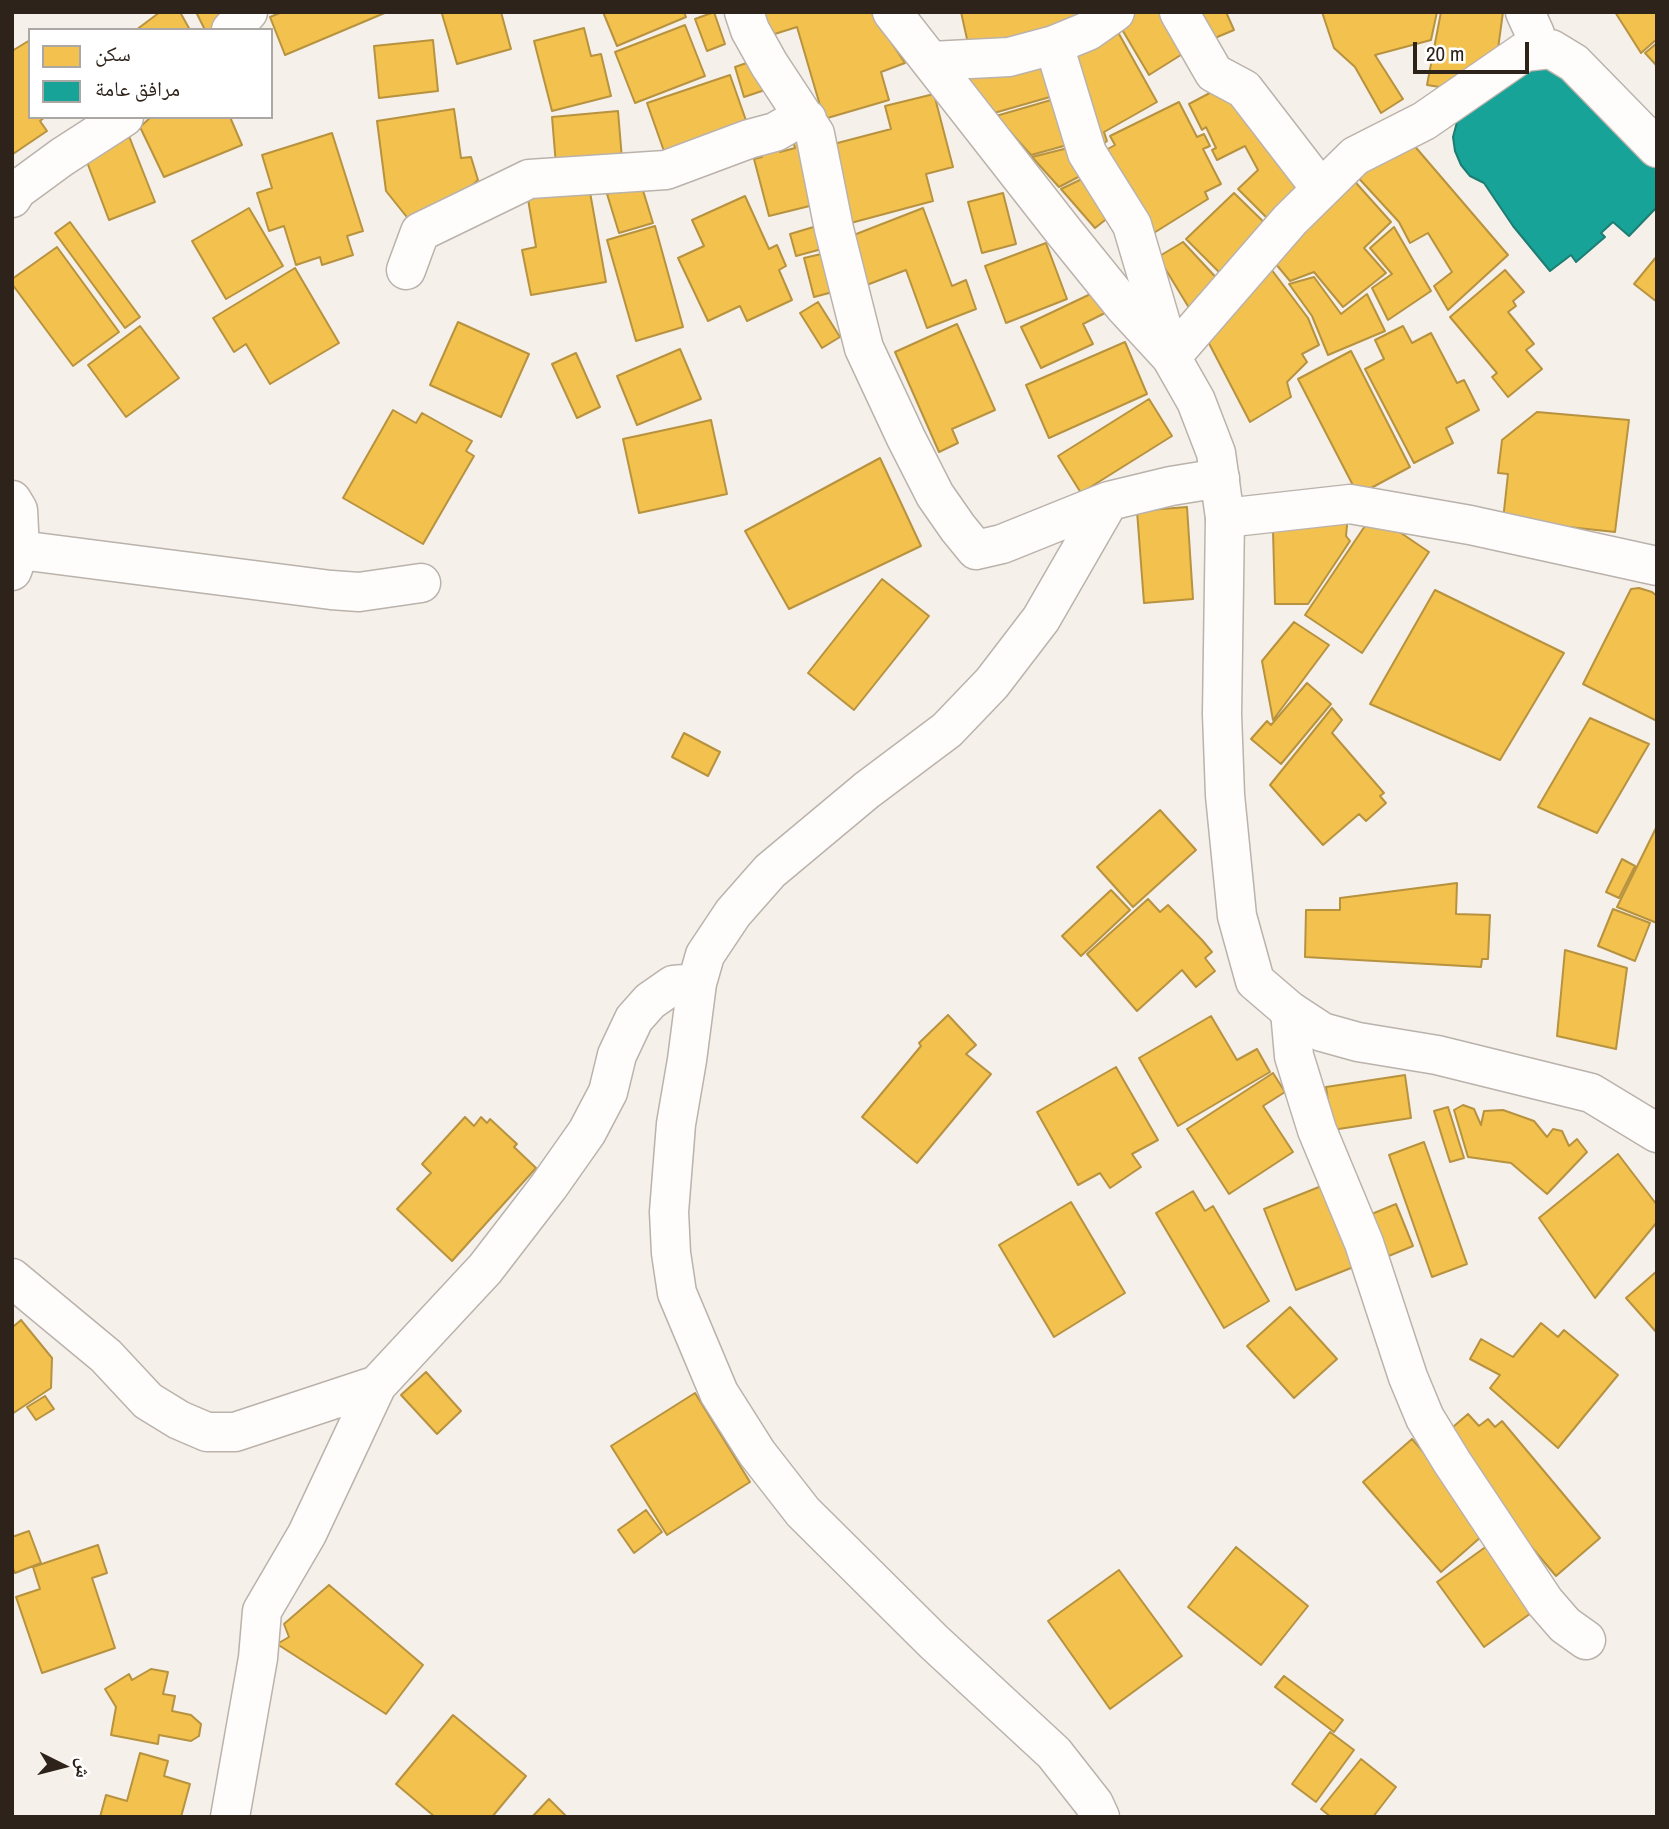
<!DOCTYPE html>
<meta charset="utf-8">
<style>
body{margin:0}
#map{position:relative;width:1669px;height:1829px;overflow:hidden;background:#f6f0eb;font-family:"Archivo Narrow","Noto Naskh Arabic",sans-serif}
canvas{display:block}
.frame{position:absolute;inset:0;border:14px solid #2e231b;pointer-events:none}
.legend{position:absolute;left:28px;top:28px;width:245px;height:91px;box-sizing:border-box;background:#fff;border:2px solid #aba7a4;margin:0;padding:9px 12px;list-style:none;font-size:21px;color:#2e231b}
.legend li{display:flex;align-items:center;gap:14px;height:35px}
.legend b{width:35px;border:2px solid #aba7a4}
.north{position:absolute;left:28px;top:1731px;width:70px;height:70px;-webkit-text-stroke:5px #fff;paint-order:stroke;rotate:96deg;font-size:19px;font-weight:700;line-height:28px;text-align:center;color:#2e231b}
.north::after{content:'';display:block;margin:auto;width:24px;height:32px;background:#2e231b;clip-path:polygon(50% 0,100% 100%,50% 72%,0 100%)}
.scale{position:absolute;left:1413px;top:42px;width:116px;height:32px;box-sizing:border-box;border:4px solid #2e231b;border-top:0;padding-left:9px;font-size:21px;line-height:24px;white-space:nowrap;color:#2e231b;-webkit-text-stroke:5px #fff;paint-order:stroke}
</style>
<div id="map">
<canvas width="1669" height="1829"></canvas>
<div class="frame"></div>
<ul class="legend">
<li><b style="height:19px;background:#f2c14e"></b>سكن</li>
<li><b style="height:19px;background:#17a398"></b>مرافق عامة</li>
</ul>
<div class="north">ش</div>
<div class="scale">20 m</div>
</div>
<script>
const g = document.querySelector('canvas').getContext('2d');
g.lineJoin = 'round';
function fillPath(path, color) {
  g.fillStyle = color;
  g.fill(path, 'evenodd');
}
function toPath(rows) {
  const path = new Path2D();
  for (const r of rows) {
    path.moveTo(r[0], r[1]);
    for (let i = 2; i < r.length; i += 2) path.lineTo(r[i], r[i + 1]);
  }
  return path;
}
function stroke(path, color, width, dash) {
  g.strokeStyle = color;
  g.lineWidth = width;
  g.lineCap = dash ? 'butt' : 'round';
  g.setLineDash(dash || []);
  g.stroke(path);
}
const homes = toPath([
 [160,12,180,12,190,30,136,30,160,12],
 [196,12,228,12,211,30,205,30,196,12],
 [282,12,387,12,285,55,270,17,282,12],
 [447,12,501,12,511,49,457,64,442,14,447,12],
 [603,12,684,12,686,17,617,46,603,12],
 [714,12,725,44,707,51,695,19,714,12],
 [755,12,871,12,905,63,881,72,889,100,824,119,797,27,765,37,755,12],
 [961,12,1089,12,1094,23,969,48,961,12],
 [1131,12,1170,12,1192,48,1149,75,1117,21,1131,12],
 [1198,12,1226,12,1234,30,1210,40,1198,12],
 [1322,12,1437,12,1431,40,1375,55,1403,99,1381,113,1355,67,1334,48,1322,12],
 [1441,12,1503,12,1497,56,1446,88,1427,85,1441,12],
 [1615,12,1657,12,1657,39,1641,53,1615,12],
 [685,25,705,76,635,103,615,52,685,25],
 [1114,25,1157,102,1104,132,1107,141,1099,147,1071,49,1114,25],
 [584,28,591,56,601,54,611,96,552,111,534,41,584,28],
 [30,40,30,117,45,117,40,121,47,131,13,154,12,51,30,40],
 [433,40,438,91,379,98,374,46,433,40],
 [1657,43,1657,66,1645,53,1657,43],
 [1045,58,1057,95,994,113,960,75,1045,58],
 [758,59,768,89,744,97,735,67,758,59],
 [730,75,748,126,665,154,647,103,730,75],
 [1223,86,1306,189,1274,225,1238,189,1258,170,1245,146,1217,160,1212,150,1216,148,1206,127,1202,130,1189,104,1223,86],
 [934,94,953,167,926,174,933,201,847,224,826,146,891,129,885,106,934,94],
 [1058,98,1071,144,1031,155,996,116,1058,98],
 [1179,102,1197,137,1204,134,1210,146,1203,149,1221,184,1205,192,1208,199,1149,236,1099,154,1115,145,1110,136,1179,102],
 [454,109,461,158,471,157,478,180,466,191,410,221,386,191,377,121,454,109],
 [618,111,622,159,556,165,552,117,618,111],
 [151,117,230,117,242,145,164,177,140,127,151,117],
 [127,131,155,202,109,220,82,149,127,131],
 [803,132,822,203,769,216,754,159,762,157,760,146,777,142,780,152,795,148,791,135,803,132],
 [332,133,363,231,347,236,353,255,322,265,320,257,296,265,284,226,269,231,257,193,272,188,262,155,332,133],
 [1412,143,1508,255,1448,310,1434,286,1452,272,1428,233,1410,243,1399,222,1353,172,1412,143],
 [1072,147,1086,173,1059,187,1032,157,1072,147],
 [1349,175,1391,222,1364,248,1386,273,1343,307,1314,272,1290,281,1270,257,1349,175],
 [1088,176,1114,213,1095,228,1061,189,1088,176],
 [588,181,606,282,531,295,522,250,536,247,527,193,588,181],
 [641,184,653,223,619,233,607,194,641,184],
 [1003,193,1016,244,982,253,968,202,1003,193],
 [1234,193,1274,232,1223,276,1186,239,1234,193],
 [745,196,769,249,777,245,786,266,779,270,792,300,747,321,740,306,708,321,678,258,704,246,692,220,745,196],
 [249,208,283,266,226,299,192,241,249,208],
 [923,208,952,286,966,280,976,309,927,328,906,270,864,286,846,238,923,208],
 [70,222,140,317,125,328,55,233,70,222],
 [827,223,833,246,796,256,790,234,827,223],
 [655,226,683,327,636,341,607,240,655,226],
 [1394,227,1431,291,1388,320,1372,288,1392,274,1370,248,1394,227],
 [1183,242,1224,286,1191,311,1158,257,1183,242],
 [1046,243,1067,299,1006,323,985,266,1046,243],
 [57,247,119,332,73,366,12,284,12,279,57,247],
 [834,251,844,289,814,297,804,258,834,251],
 [1657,256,1657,302,1634,284,1657,256],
 [1265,261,1308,318,1319,345,1302,354,1307,362,1287,382,1291,397,1250,422,1202,330,1265,261],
 [295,268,339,343,270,384,246,344,234,352,213,318,295,268],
 [1505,270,1524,292,1513,301,1516,306,1508,312,1534,344,1526,350,1542,369,1508,397,1492,377,1497,373,1450,317,1505,270],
 [1314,277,1341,314,1367,294,1385,331,1328,355,1312,316,1289,284,1314,277],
 [1099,290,1109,311,1083,324,1093,344,1041,368,1021,327,1099,290],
 [818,302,840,337,822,348,800,313,818,302],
 [458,322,529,354,501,417,430,385,458,322],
 [957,324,995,410,952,429,958,443,939,452,895,352,957,324],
 [140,326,179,378,126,417,88,365,140,326],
 [1403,326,1412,343,1431,333,1457,383,1464,380,1479,410,1446,428,1453,443,1414,463,1365,369,1384,359,1375,340,1403,326],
 [1125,342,1147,394,1049,438,1026,385,1125,342],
 [680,349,701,399,637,425,617,376,680,349],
 [1351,351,1410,467,1358,495,1298,379,1351,351],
 [576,353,600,407,577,418,552,364,576,353],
 [1149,399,1172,436,1081,493,1058,456,1149,399],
 [393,410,416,423,422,413,472,441,466,451,474,456,423,544,343,498,393,410],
 [1537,412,1629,420,1615,532,1503,520,1508,474,1498,473,1502,440,1537,412],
 [711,420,727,494,639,513,623,439,711,420],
 [880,458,921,546,789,609,745,531,880,458],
 [1187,507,1193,599,1144,603,1137,511,1187,507],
 [1373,514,1429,552,1362,653,1305,615,1373,514],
 [1348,515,1346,536,1350,541,1308,604,1275,604,1273,531,1348,515],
 [882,579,929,616,854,710,808,673,882,579],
 [1639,588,1652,592,1657,596,1657,721,1583,684,1631,589,1639,588],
 [1435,590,1564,653,1500,760,1370,704,1435,590],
 [1294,622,1329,645,1273,720,1262,661,1294,622],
 [1307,683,1331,704,1281,764,1251,739,1267,721,1271,725,1307,683],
 [1332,708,1342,720,1332,733,1384,793,1380,796,1386,803,1366,821,1359,814,1323,845,1270,785,1332,708],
 [1590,718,1649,744,1597,833,1538,807,1590,718],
 [684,733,720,752,708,776,672,757,684,733],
 [1160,810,1196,850,1133,907,1097,867,1160,810],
 [1657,826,1657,923,1617,907,1657,826],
 [1622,859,1635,866,1619,898,1606,892,1622,859],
 [1457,883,1456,914,1490,915,1488,959,1482,959,1481,967,1305,957,1306,910,1340,910,1340,898,1457,883],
 [1111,890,1130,910,1081,956,1062,936,1111,890],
 [1148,899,1160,912,1168,905,1202,940,1212,952,1205,958,1215,971,1196,987,1182,970,1137,1011,1087,954,1148,899],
 [1613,909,1650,923,1635,961,1598,946,1613,909],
 [1565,950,1627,968,1616,1049,1557,1036,1565,950],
 [948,1015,976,1045,966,1054,991,1074,917,1163,862,1117,921,1046,919,1043,948,1015],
 [1211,1016,1237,1060,1257,1049,1270,1072,1178,1126,1139,1058,1211,1016],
 [1116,1067,1158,1140,1132,1154,1141,1167,1110,1188,1100,1173,1078,1185,1037,1112,1116,1067],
 [1273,1073,1285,1092,1263,1106,1293,1152,1229,1194,1187,1129,1273,1073],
 [1405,1075,1411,1118,1332,1130,1326,1087,1405,1075],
 [1463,1105,1474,1109,1481,1125,1484,1111,1503,1110,1534,1121,1547,1137,1553,1129,1562,1131,1569,1146,1577,1139,1587,1152,1547,1194,1511,1163,1468,1157,1454,1110,1463,1105],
 [1448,1107,1464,1158,1450,1162,1434,1111,1448,1107],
 [465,1117,474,1126,481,1117,487,1123,490,1119,517,1144,514,1147,536,1168,452,1261,397,1209,431,1173,422,1164,465,1117],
 [1424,1142,1467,1264,1432,1277,1389,1155,1424,1142],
 [1618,1154,1657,1205,1657,1222,1595,1298,1539,1218,1618,1154],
 [1324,1185,1356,1266,1296,1290,1264,1209,1324,1185],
 [1193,1191,1205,1211,1213,1206,1269,1301,1224,1328,1156,1213,1193,1191],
 [1071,1202,1125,1293,1054,1337,999,1245,1071,1202],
 [1396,1204,1413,1246,1379,1260,1362,1218,1396,1204],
 [1657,1271,1657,1333,1626,1298,1657,1271],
 [1290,1307,1337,1359,1294,1398,1247,1346,1290,1307],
 [21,1320,52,1358,51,1388,12,1414,12,1324,14,1326,21,1320],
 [1541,1323,1558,1337,1564,1330,1618,1375,1558,1448,1490,1388,1500,1375,1470,1359,1481,1339,1513,1357,1541,1323],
 [426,1372,461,1411,437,1434,401,1395,426,1372],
 [695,1393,750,1482,667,1535,611,1446,695,1393],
 [45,1396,54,1409,36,1420,27,1407,45,1396],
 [1468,1414,1479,1426,1488,1419,1495,1427,1502,1421,1600,1538,1556,1576,1458,1460,1446,1433,1468,1414],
 [1412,1439,1490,1529,1441,1572,1363,1482,1412,1439],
 [646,1510,662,1532,634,1553,618,1530,646,1510],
 [29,1531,41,1563,15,1573,12,1567,12,1537,29,1531],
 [1491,1543,1538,1608,1484,1647,1437,1582,1491,1543],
 [98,1545,107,1573,92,1578,115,1648,42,1673,16,1597,40,1589,33,1567,98,1545],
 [1236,1547,1308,1606,1261,1665,1188,1607,1236,1547],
 [1119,1570,1182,1656,1110,1709,1048,1621,1119,1570],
 [329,1585,423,1665,386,1714,277,1644,289,1637,284,1624,329,1585],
 [151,1669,168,1672,163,1694,175,1696,172,1711,191,1715,201,1724,199,1736,191,1741,159,1735,158,1744,111,1735,116,1707,105,1689,129,1674,132,1680,151,1669],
 [1284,1676,1343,1720,1334,1732,1275,1687,1284,1676],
 [453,1715,526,1776,492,1817,435,1817,396,1784,453,1715],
 [1330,1732,1354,1750,1316,1802,1292,1784,1330,1732],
 [140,1753,168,1761,164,1776,190,1784,181,1817,100,1817,106,1795,127,1801,140,1753],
 [1361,1759,1396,1787,1373,1817,1331,1817,1321,1809,1361,1759],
 [549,1799,567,1817,532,1817,549,1799]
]);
const public = toPath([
 [1564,68,1581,94,1657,169,1657,207,1629,236,1613,222,1601,233,1605,237,1576,262,1571,255,1550,271,1513,226,1484,183,1470,176,1461,165,1455,151,1453,137,1457,122,1465,109,1508,70,1564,68]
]);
const minor = toPath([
 [744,12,750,30,769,64,815,134,834,229,864,348,906,438,935,495,958,528,976,550,1002,544,1109,501],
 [1179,12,1214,73,1244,89,1321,189],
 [1525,12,1535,34,1536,50],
 [231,30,248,12],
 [1054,45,1087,153,1132,225,1171,357],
 [931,61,1009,57,1054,45,1088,31,1115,12],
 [12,198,17,190,62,157,124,117],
 [406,270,420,232,529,179,666,170,749,139,775,132,796,120,807,119],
 [1171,357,1290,220,1355,156,1424,121,1524,52,1551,49,1574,63,1657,148],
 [12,500,18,510,20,550,12,571],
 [20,550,331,590,359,592,421,583],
 [1290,1011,1294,1056,1317,1130,1364,1243,1408,1377,1425,1418,1452,1462,1545,1602,1565,1625,1586,1640],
 [12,1278,106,1356,148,1401,179,1420,207,1432,235,1432,377,1385],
 [230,1817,258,1658,262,1611,307,1534,377,1385,485,1269,549,1186,587,1132,608,1092,617,1055,634,1019,650,1001,673,985,697,983],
 [1100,1817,1094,1804,1054,1753,934,1642,803,1512,757,1453,719,1393,677,1293,671,1253,669,1212,676,1124,687,1060,697,983,705,955,733,913,770,871,867,790,947,730,992,683,1041,619,1109,501,1171,486,1220,478]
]);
const tertiary = toPath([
 [1225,518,1350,504,1470,525,1657,566]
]);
const secondary = toPath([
 [892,12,1065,233,1124,306,1171,357,1196,401,1216,453,1225,518,1222,714,1225,795,1237,916,1255,981,1290,1011,1322,1032,1358,1042,1437,1055,1591,1093,1657,1133]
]);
fillPath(homes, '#f2c14e');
stroke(homes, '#b7923f', 2);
fillPath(public, '#17a398');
stroke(public, '#1e7d72', 2);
stroke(minor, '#bab2ab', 41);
stroke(tertiary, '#bab2ab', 41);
stroke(secondary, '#bab2ab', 41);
stroke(minor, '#fefdfc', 38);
stroke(tertiary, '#fefdfc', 38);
stroke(secondary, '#fefdfc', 38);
</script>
